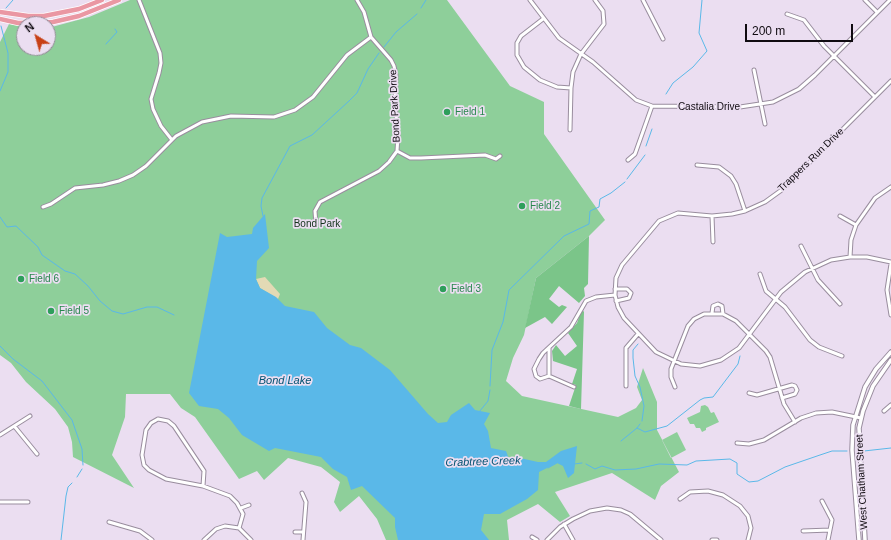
<!DOCTYPE html>
<style>
body{margin:0}
#map{position:relative;width:891px;height:540px;overflow:hidden;background:#ebdef1;font-family:Arial,sans-serif}
canvas{display:block}
.north{position:absolute;left:16px;top:16px;width:40px;height:40px;box-sizing:border-box;background:#ebdef1;border:1px solid #938a97;border-radius:50%;rotate:323deg;font-size:11px;font-weight:700;line-height:16px;text-align:center;color:#100b11}
.north::after{content:'';display:block;margin:auto;width:14px;height:18px;background:#c84017;clip-path:polygon(50% 0,100% 100%,50% 72%,0 100%)}
.scale{position:absolute;left:745px;top:24px;width:108px;height:18px;box-sizing:border-box;border:2px solid #100b11;border-top:0;padding-left:5px;font-size:12px;line-height:14px;white-space:nowrap;color:#100b11;-webkit-text-stroke:3px #ebdef1;paint-order:stroke}
</style>
<div id="map">
<canvas width="891" height="540"></canvas>
<div class="north">N</div>
<div class="scale">200 m</div>
</div>
<script>
const g = document.querySelector('canvas').getContext('2d');
g.lineJoin = 'round';
function fillPath(path, color) {
  g.fillStyle = color;
  g.fill(path, 'evenodd');
}
function toPath(rows) {
  const path = new Path2D();
  for (const r of rows) {
    path.moveTo(r[0], r[1]);
    for (let i = 2; i < r.length; i += 2) path.lineTo(r[i], r[i + 1]);
  }
  return path;
}
function stroke(path, color, width, dash) {
  g.strokeStyle = color;
  g.lineWidth = width;
  g.lineCap = dash ? 'butt' : 'round';
  g.setLineDash(dash || []);
  g.stroke(path);
}
function drawText(font, color, halo, rows, align = 'center') {
  g.font = font + ' Arial,sans-serif';
  g.lineWidth = 3.5;
  g.setLineDash([]);
  g.textBaseline = 'middle';
  g.strokeStyle = halo;
  g.fillStyle = color;
  for (const [text, x, y, turn = 0] of rows) {
    g.save();
    g.translate(x, y);
    g.rotate((+turn || 0) * Math.PI / 180);
    g.textAlign = isNaN(turn) ? turn : align;
    if (halo) g.strokeText(text, 0, 0);
    g.fillText(text, 0, 0);
    g.restore();
  }
}
const green = toPath([
 [130,0,447,0,510,86,544,102,544,134,605,220,589,236,536,278,524,335,513,358,506,381,522,396,618,417,636,408,642,400,637,387,643,368,657,402,657,430,679,472,661,486,655,500,612,473,555,492,570,516,560,522,538,504,507,520,509,540,386,540,377,519,359,496,340,512,334,502,340,482,321,467,288,458,264,480,257,471,239,479,195,417,181,408,170,394,126,394,125,417,112,455,134,488,73,457,72,442,68,427,55,409,26,382,11,363,0,355,0,42,9,24,24,25,24,48,48,48,48,28,89,17],
 [705,405,708,407,711,413,714,412,719,422,706,428,706,430,702,432,700,428,696,428,694,424,690,424,687,418,700,412,701,406],
 [677,432,686,450,671,458,662,440]
]);
const forest = toPath([
 [589,236,588,284,584,288,585,296,579,303,559,286,549,299,559,307,562,305,567,307,552,324,545,317,525,328,536,278],
 [582,309,584,312,581,409,569,406,576,385,572,384,577,369,553,361,552,351,556,345,565,356,577,346,568,333,577,323]
]);
const sand = toPath([
 [265,277,280,294,278,299,260,288,256,279]
]);
const water = toPath([
 [265,214,269,248,257,261,256,279,260,288,276,297,285,306,314,312,327,328,350,345,361,348,390,370,428,414,438,423,447,422,451,415,469,403,475,410,490,413,484,424,488,431,491,448,506,451,509,459,519,463,520,458,538,462,546,462,561,451,577,446,574,473,568,478,563,466,557,463,539,472,538,490,527,499,500,514,484,514,481,530,489,540,398,540,395,527,395,518,362,486,351,490,347,477,333,469,321,457,275,448,269,451,242,435,229,418,218,409,199,406,189,393,220,233,227,237,252,234,253,228]
]);
const stream = toPath([
 [6,8,13,0],
 [421,8,426,0],
 [106,44,117,32,115,29],
 [384,47,396,32,417,14],
 [0,91,8,72,8,53,1,26],
 [666,94,673,83,693,67,707,51,699,33,702,0],
 [646,146,652,129],
 [627,179,645,155],
 [263,216,261,206,262,198,290,146,312,135,349,101,357,93,368,69,379,53],
 [0,217,7,227,16,226,38,247,42,255,65,271,75,274,88,286,100,301,112,311,123,314,147,307,157,307,174,315],
 [638,344,633,350,633,358,635,376,640,387,644,406,642,421],
 [0,346,13,359,42,381,72,420,82,449,83,465],
 [490,386,492,350,503,322,509,290,564,236,589,224,590,211,599,207,600,199,611,193,625,182],
 [479,412,488,401,490,390],
 [637,428,640,424],
 [621,441,637,428,645,432,667,426,700,400,704,398,713,397,738,364,740,356],
 [864,451,891,448],
 [574,464,582,463],
 [586,464,595,469,602,466,615,470,636,469,659,464,687,465,696,461,730,459,737,463,737,474,749,482,758,481,785,467,820,455,832,451,847,451],
 [548,468,557,463],
 [77,477,82,469],
 [61,540,66,496,68,487,72,483]
]);
const minor = toPath([
 [139,0,160,53,161,63,159,73,151,99,153,109,161,126,172,140],
 [530,0,559,38,593,62,636,100,652,106,740,107,773,102,799,89,815,75,890,0],
 [643,0,663,39],
 [865,0,877,12],
 [787,14,804,20,824,46,875,97],
 [543,19,521,36,517,43,517,55,524,67,540,80,557,87,571,88],
 [754,70,765,124],
 [891,81,783,189,765,202,745,211,732,214,712,216,678,213,659,221,622,265,616,278,615,295,618,307,624,318,656,352,681,364,700,366,721,360,739,348,781,292,805,272,831,260,850,257,867,257,891,262],
 [570,130,571,88,573,72,581,54,604,24,603,11,595,0],
 [397,151,410,158,421,158,485,155,496,159,500,156],
 [628,160,635,154,652,106],
 [697,165,719,167,731,176,736,184,745,211],
 [43,207,51,204,75,188,103,185,119,181,133,175,146,166,176,136,202,122,231,116,274,117,295,110,313,97,347,55,371,37],
 [712,216,713,242],
 [840,216,856,225],
 [316,225,315,211,320,202,379,171,389,162,397,151,398,136,395,103,396,75,394,66,391,60,371,37,364,12,357,0],
 [801,246,818,280,840,304],
 [850,257,851,240,856,225,875,198,891,187],
 [891,264,887,290,891,315],
 [760,274,766,291,785,307,810,340,819,347,842,356],
 [615,289,627,289,631,293,629,298,616,301],
 [712,313,713,306,718,304,722,306,723,314],
 [549,348,549,376,540,379,536,376,534,369,539,359,543,353,571,327,586,301,596,297,615,295],
 [549,376,574,387],
 [626,386,626,348,638,334],
 [675,387,671,377,671,369,688,326,694,319,704,314,723,314,736,321,766,351,770,357,784,404,795,422],
 [749,393,757,395,792,385,795,386,797,390,795,394,782,398],
 [884,411,891,405],
 [158,419,168,421,174,426,204,471,203,486,166,479,149,470,144,465,142,455,146,430,151,423,158,419],
 [15,427,37,454],
 [0,435,30,416],
 [737,443,749,444,764,440,801,418,816,413,832,412,861,418],
 [203,486,230,496,237,503,243,514,239,528],
 [302,493,306,502,303,540],
 [680,499,690,492,708,491,723,495,740,506,748,516,751,528,748,540],
 [822,501,832,520,828,540],
 [0,502,28,502],
 [241,508,249,505],
 [109,522,140,531,152,540],
 [564,524,573,540],
 [803,531,830,530],
 [295,532,303,532],
 [532,537,537,540],
 [204,540,216,529,225,526,239,528,251,540],
 [547,540,560,527,573,519,590,511,607,508,621,510,630,514,661,540],
 [712,540,717,540]
]);
const tertiary = toPath([
 [859,540,852,450,853,425,865,387,876,369,891,352],
 [865,540,859,428,863,411,873,386,891,360]
]);
const primary = toPath([
 [0,12,28,16,44,16,79,9,102,0],
 [0,19,18,23,53,22,79,16,119,0]
]);
const markers = [
 [447,112,4,"#2e9e5b"],
 [522,206,4,"#2e9e5b"],
 [21,279,4,"#2e9e5b"],
 [443,289,4,"#2e9e5b"],
 [51,311,4,"#2e9e5b"]
];
const streetNames = [
 ["Bond Park Drive",395,106,-93],
 ["Castalia Drive",709,107],
 ["Trappers Run Drive",811,160,-44],
 ["West Chatham Street",862,482,-93]
];
const leisureNames = [
 ["Field 1",455,112],
 ["Field 2",530,206],
 ["Field 6",29,279],
 ["Field 3",451,289],
 ["Field 5",59,311]
];
const parkNames = [
 ["Bond Park",317,224]
];
const waterNames = [
 ["Bond Lake",285,381],
 ["Crabtree Creek",483,462,-2]
];
fillPath(green, '#8ecf9a');
fillPath(forest, '#7bc589');
fillPath(sand, '#e3dab5');
fillPath(water, '#5ab8e8');
stroke(stream, '#5ab8e8', 1);
stroke(minor, '#998d9e', 5);
stroke(tertiary, '#998d9e', 5.5);
stroke(primary, '#fff', 6);
stroke(minor, '#fff', 3);
stroke(tertiary, '#fff', 3.5);
stroke(primary, '#ea97a3', 4.5);
for (const [x, y, r, color] of markers) {
  const dot = new Path2D();
  dot.arc(x, y, r, 0, 2 * Math.PI);
  g.fillStyle = color;
  g.fill(dot);
  stroke(dot, '#ebdef1', 1.5);
}
drawText('10px', '#100b11', '#ebdef1', streetNames);
drawText('10px', '#27864d', '#ebdef1', leisureNames, 'left');
drawText('10px', '#13321a', '#ebdef1', parkNames);
drawText('italic 11px', '#005171', '#ebdef1', waterNames);
</script>
